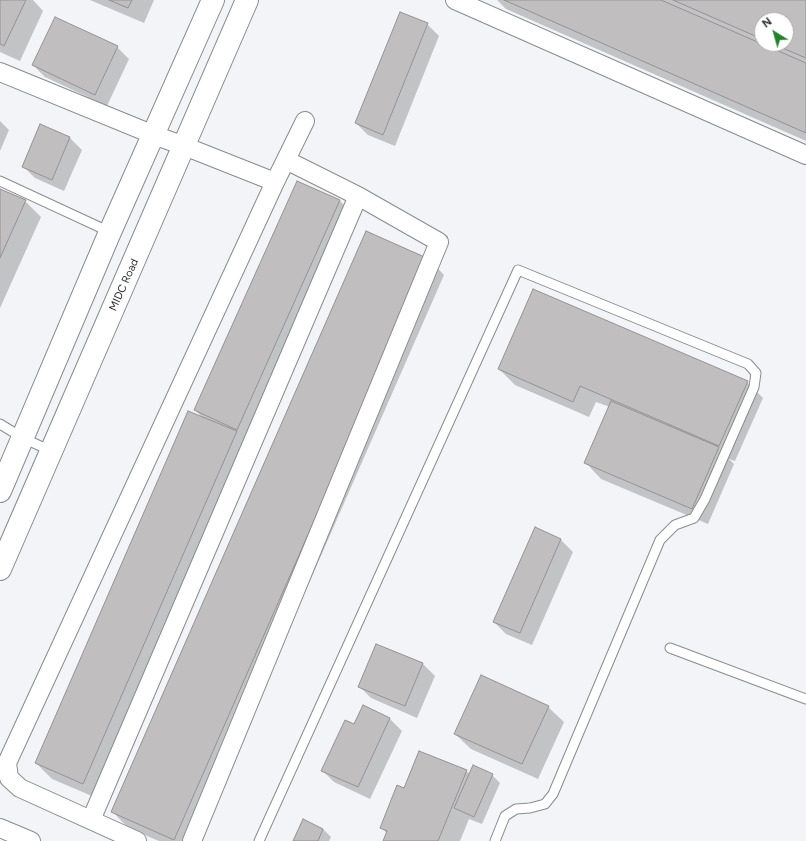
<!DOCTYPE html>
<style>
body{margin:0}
#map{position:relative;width:806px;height:841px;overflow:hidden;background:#f3f4f7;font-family:Figtree,sans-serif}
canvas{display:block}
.north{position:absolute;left:754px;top:12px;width:40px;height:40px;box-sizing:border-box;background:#fff;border:1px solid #aaabab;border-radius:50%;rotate:323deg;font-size:11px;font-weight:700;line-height:16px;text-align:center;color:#2b2c2d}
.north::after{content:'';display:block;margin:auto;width:14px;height:18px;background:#258132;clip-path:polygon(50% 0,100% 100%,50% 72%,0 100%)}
</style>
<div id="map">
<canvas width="806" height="841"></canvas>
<div class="north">N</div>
</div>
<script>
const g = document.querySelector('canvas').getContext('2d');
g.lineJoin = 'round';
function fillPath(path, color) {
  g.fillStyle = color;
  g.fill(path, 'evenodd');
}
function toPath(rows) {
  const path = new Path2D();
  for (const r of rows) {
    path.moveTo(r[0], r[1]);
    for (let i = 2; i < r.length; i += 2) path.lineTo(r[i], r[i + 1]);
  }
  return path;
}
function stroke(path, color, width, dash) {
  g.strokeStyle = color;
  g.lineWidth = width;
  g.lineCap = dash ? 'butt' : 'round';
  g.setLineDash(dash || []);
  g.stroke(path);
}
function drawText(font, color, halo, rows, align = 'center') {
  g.font = font + ' Figtree,sans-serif';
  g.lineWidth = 4;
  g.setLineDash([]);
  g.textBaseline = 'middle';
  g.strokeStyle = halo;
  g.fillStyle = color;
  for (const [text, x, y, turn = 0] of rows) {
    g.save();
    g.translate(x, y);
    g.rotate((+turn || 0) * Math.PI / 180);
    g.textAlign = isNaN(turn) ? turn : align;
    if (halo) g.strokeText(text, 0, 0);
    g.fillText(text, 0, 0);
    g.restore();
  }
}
const shadow = toPath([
 [0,0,33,0,43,11,20,61,0,52],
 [90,0,154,0,144,23],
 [497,0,806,0,806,141,506,9],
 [762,20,786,20,786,44,762,44],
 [427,24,439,36,395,146,368,135,356,123],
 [117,47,129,59,107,106,45,77,33,65],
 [0,121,9,130,0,151],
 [40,126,70,138,82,150,64,191,35,178,23,166],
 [0,190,25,201,41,217,0,308],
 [339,200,355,216,99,799,52,779,36,763,202,417,195,410],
 [429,259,444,275,196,841,159,841,128,828,113,812],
 [499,369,747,382,763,398,735,461,729,459,734,464,708,524,601,479,586,463,610,407,596,402,589,417,515,385],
 [535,529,561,540,573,552,532,645,506,634,494,622],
 [377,645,423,664,435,676,417,718,371,698,359,686],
 [363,707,390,719,402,731,370,799,334,782,322,770,354,726],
 [548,707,564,722,538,779,471,749,455,734],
 [466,771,470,774,492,775,500,783,482,824,469,819,460,841,384,841,387,833,381,828,405,790],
 [323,829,331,837,329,841,294,841]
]);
const building = toPath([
 [0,0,26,0,4,46,0,44,0,0],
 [109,0,132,0,128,8,109,0],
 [504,0,661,0,806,63,806,133,504,0],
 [673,0,806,0,806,58,773,44,786,44,786,20,762,20,762,39,673,0],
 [400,12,428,23,383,135,355,123,400,12],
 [55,17,118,46,95,95,32,65,55,17],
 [40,124,70,137,52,180,22,167,40,124],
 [297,181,340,200,237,430,194,410,297,181],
 [0,189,26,200,0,258,0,189],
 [366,231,429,259,174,840,111,812,366,231],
 [533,289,748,381,719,446,580,386,573,402,498,369,533,289],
 [611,401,719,447,692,509,584,463,611,401],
 [188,411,237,431,83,784,35,763,188,411],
 [535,527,561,539,520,633,493,622,535,527],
 [376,644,423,663,405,706,358,687,376,644],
 [481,675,549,706,522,764,454,734,481,675],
 [363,705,390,718,358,787,321,771,345,720,354,724,363,705],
 [419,751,467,770,438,841,383,841,387,831,380,828,397,785,404,788,419,751],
 [473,765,493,774,474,817,454,808,473,765],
 [303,819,323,829,318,841,293,841,303,819]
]);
const lane = toPath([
 [0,181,110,232],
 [0,424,23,438,51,451],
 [670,648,806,699],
 [259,841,518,270,748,364,756,373,754,387,705,499,694,518,675,525,660,540,553,794,545,804,530,808,516,809,505,816,495,841]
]);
const street = toPath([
 [455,0,806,155],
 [0,72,154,135,184,146,275,182],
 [91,820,358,196],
 [0,828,31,841],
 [137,841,20,788,9,778,7,763,275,182,305,121],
 [192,841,439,242,358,196,286,160]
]);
const secondary = toPath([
 [0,491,110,232,213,0],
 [0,569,247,0]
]);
const streetNames = [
 ["MIDC Road",124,285,-66]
];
fillPath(shadow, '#0003');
fillPath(building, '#c1bec0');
stroke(building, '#939192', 1);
stroke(lane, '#898b8d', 11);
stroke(street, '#898b8d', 20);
stroke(secondary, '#898b8d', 24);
stroke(lane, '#fff', 9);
stroke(street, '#fff', 18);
stroke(secondary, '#fff', 22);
drawText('11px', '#2b2c2d', '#fff', streetNames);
</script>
